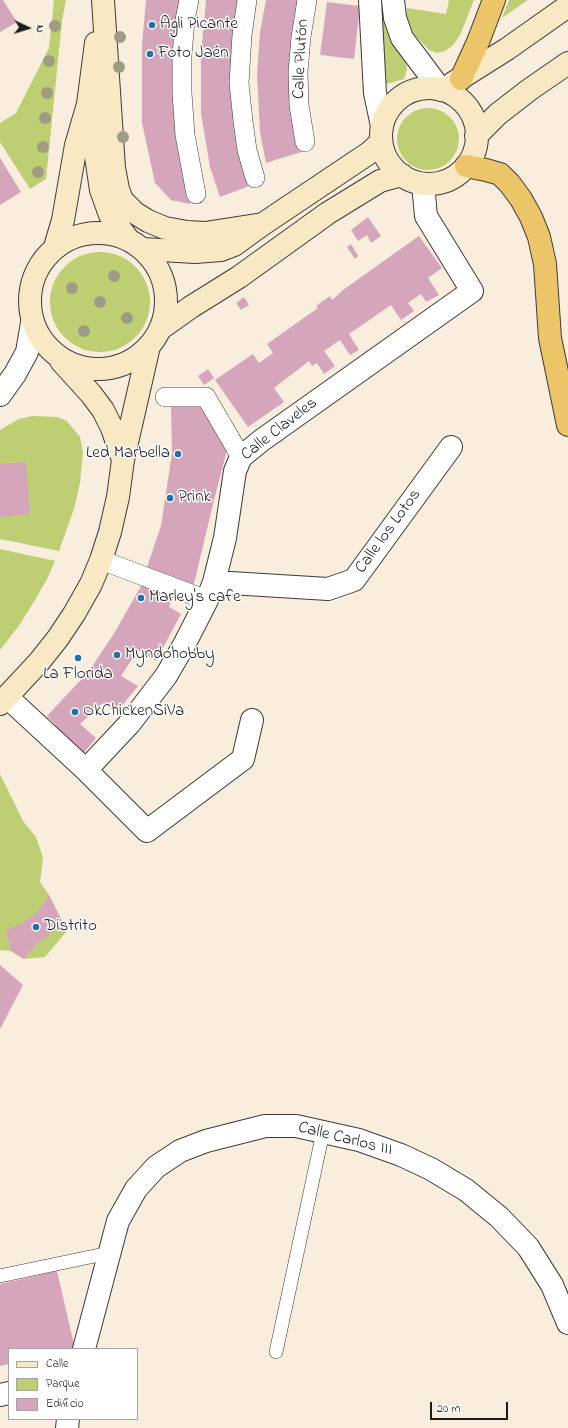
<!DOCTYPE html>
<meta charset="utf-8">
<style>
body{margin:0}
#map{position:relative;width:568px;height:1428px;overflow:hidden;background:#f9eddd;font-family:"Indie Flower",sans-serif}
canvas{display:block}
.legend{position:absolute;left:8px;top:1348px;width:130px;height:72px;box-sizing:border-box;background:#fff;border:1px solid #a4a4a4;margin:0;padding:5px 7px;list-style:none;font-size:12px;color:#1c1c1c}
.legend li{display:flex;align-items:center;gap:8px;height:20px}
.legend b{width:20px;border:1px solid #a4a4a4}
.north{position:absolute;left:8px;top:8px;width:40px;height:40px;-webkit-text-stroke:3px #fff;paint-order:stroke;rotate:94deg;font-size:11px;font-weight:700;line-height:16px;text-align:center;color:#1c1c1c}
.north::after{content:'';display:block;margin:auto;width:14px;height:18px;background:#1c1c1c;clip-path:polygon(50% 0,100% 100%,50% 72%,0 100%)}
.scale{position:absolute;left:430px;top:1402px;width:78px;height:18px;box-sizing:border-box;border:2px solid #1c1c1c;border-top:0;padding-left:5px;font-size:12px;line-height:14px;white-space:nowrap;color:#1c1c1c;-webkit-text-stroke:3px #fff;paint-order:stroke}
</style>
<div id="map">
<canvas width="568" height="1428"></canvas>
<ul class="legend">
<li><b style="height:5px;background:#f8e8c3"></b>Calle</li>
<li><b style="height:11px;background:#bdcf72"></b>Parque</li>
<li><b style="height:11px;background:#d5a6bb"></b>Edificio</li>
</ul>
<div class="north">N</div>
<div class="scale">20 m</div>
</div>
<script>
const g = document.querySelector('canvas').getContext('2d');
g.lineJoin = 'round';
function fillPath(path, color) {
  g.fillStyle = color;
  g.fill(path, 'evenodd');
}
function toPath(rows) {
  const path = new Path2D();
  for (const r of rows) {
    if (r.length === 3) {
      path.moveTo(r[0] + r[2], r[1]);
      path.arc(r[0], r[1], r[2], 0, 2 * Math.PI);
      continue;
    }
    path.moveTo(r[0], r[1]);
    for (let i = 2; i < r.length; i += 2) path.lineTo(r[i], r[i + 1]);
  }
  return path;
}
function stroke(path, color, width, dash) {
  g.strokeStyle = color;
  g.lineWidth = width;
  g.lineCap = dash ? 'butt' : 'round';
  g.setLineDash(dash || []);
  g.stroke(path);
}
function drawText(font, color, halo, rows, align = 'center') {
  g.font = font + ' "Indie Flower",sans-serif';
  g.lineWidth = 3;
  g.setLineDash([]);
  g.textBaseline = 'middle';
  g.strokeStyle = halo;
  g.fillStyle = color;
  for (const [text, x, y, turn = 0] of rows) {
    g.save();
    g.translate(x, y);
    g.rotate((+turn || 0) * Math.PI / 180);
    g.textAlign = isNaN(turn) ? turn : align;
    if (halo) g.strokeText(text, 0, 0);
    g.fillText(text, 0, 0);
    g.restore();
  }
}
const green = toPath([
 [54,0,66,0,62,21,46,179,30,189,0,142,0,123,16,113,49,48],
 [449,0,474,0,460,35,453,45,445,51,437,53,429,50,413,33,405,21,407,8,446,14],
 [509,0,528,0,502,18],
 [381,7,383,9,393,41,405,56,407,69,404,79,386,84,384,82],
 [428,139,31],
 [100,302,50],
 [32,416,57,417,67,421,80,437,83,452,80,483,74,509,59,551,0,539,0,430,19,419],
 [0,549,55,561,47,579,35,600,18,627,0,650],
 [0,774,23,821,36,837,43,858,40,882,49,895,67,931,45,957,24,959,11,951,0,950]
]);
const building = toPath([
 [0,0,3,0,17,22,0,32],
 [146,0,180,0,176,122,190,204,171,200,155,183,142,123,142,45],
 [206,0,241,0,237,135,249,186,220,197,210,167,201,113,201,55],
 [266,0,301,0,294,112,301,152,266,163,260,132,257,75,260,32],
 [327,2,360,6,354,59,320,55],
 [0,158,21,192,0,205],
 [368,217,381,236,371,243,367,235,358,241,351,230],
 [419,236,442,268,428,278,439,295,426,302,421,294,408,303,414,311,401,320,391,305,349,334,359,350,350,355,340,340,324,351,335,366,324,374,317,363,312,366,309,361,274,388,284,402,248,427,215,380,253,354,259,363,273,353,267,344,318,308,316,306,330,296,332,300,343,290],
 [351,244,358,256,355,259,347,247],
 [244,297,249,305,241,310,236,303],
 [208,369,214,378,204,385,198,376],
 [201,404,228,446,214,500,193,588,146,570,161,526,172,453,171,405],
 [26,462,30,514,0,517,0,464],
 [142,584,173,596,169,607,181,614,156,661,138,650,121,676,138,686,116,713,103,703,80,724,96,738,83,754,47,716,89,671,115,632],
 [49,895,63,924,38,943,24,959,11,951,6,930,22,923,39,911],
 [0,965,23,985,0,1029],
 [57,1271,75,1349,9,1349,9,1364,0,1366,0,1284]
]);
const service = toPath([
 [0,1276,109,1253],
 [276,1352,323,1132]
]);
const pedestrian = toPath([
 [189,0,185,20,182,55,182,93,185,135,196,194],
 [247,0,242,35,239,83,243,121,247,150,255,178],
 [305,142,299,105,298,72,301,37,307,0],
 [165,397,206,397,241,457],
 [101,560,207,600]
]);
const minor = toPath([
 [370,0,375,93,382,126],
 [393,0,395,18,402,38,441,90],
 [0,395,15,374,27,352,32,323],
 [214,582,328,589,354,580,451,447],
 [7,697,86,770,147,831,243,759,252,720],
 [86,770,130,723,166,676,184,645,207,600,214,582,225,538,235,471,241,457,262,440,472,291,426,216,423,184],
 [84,1349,118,1221,136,1189,156,1167,180,1151,206,1141,265,1126,296,1126,359,1140,401,1155,431,1169,466,1190,499,1217,528,1247,552,1285,568,1323],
 [0,1395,9,1393],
 [67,1428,68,1419]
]);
const secondary = toPath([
 [103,0,114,168,118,189,122,200,135,213,148,221,165,228,187,232,205,233,263,224],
 [453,83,507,49,568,6],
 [429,136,48],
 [89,110,101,190,110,215,128,239],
 [476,136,498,114,529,90,568,63],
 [98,301,68],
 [55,247,63,220,76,145,88,104,96,43],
 [143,249,195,252,221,250,234,245,263,224,369,153,381,142],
 [160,329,191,307,239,277,328,213,380,181,402,175],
 [61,361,91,394,103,410,112,428,123,460],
 [0,704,39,662,58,638,74,614,91,584,101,560,110,532,118,497,123,460,149,346]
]);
const motorway = toPath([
 [461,79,478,42,494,0],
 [466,166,486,170,500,174,510,184,521,199,531,217,539,237,545,264,550,338,568,425]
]);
const trees = [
 [55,26],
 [120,37],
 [49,61],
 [119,67],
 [47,93],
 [45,118],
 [123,137],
 [43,147],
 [38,172],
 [114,276],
 [72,288],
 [100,302],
 [127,318],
 [84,331]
];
const markers = [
 [152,25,4,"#1f6fb2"],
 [150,54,4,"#1f6fb2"],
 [178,454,4,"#1f6fb2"],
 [170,498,4,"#1f6fb2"],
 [141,598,4,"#1f6fb2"],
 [117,655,4,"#1f6fb2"],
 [78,658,4,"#1f6fb2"],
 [75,712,4,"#1f6fb2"],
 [36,927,4,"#1f6fb2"]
];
const poiNames = [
 ["Agli Picante",160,25],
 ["Foto Jaén",158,54],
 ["Led Marbella",170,454,"right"],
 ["Prink",178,498],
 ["Marley's cafe",149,598],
 ["Myndohobby",125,655],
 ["La Florida",78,675,"center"],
 ["OkChickenSiVa",83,712],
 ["Distrito",44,927]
];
const streetNames = [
 ["Calle Plutón",302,59,-87],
 ["Calle Claveles",280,430,-38],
 ["Calle los Lotos",389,532,-54],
 ["Calle Carlos III",345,1140,14]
];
fillPath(green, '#bdcf72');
fillPath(building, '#d5a6bb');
stroke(service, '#3d3b39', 14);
stroke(pedestrian, '#3d3b39', 20);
stroke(minor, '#3d3b39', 24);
stroke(secondary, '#3d3b39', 24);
stroke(motorway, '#3d3b39', 24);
stroke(service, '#fff', 13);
stroke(pedestrian, '#fff', 19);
stroke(minor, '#fff', 22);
stroke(secondary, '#f8e8c3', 22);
stroke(motorway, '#edc569', 22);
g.fillStyle = '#9e9d83';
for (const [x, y] of trees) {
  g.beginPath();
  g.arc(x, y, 6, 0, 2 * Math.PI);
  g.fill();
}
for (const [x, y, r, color] of markers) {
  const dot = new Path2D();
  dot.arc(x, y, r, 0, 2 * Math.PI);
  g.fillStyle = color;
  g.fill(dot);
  stroke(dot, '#fff', 1.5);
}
drawText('17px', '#1c1c1c', '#fff', poiNames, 'left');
drawText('17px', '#1c1c1c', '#fff', streetNames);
</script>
